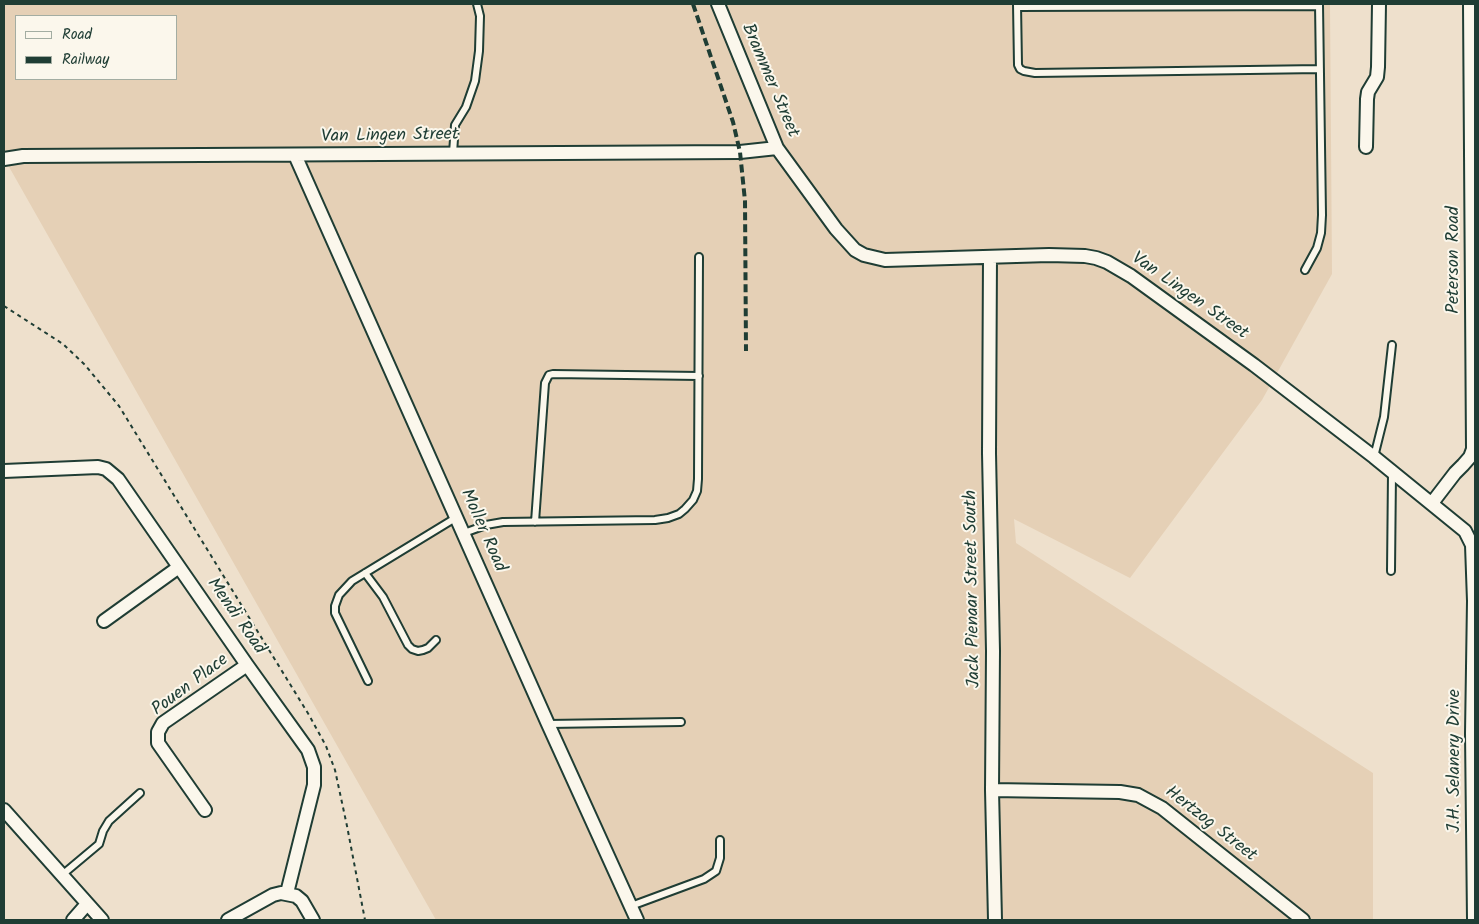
<!DOCTYPE html>
<style>
body{margin:0}
#map{position:relative;width:1479px;height:924px;overflow:hidden;background:#eee0cc;font-family:Kalam,sans-serif}
canvas{display:block}
.frame{position:absolute;inset:0;border:5px solid #1f3d34;pointer-events:none}
.legend{position:absolute;left:15px;top:15px;width:162px;height:65px;box-sizing:border-box;background:#fbf7ec;border:1px solid #a3ada2;margin:0;padding:6px 9px;list-style:none;font-size:15px;color:#1f3d34}
.legend li{display:flex;align-items:center;gap:10px;height:25px}
.legend b{width:25px;border:1px solid #a3ada2}
</style>
<div id="map">
<canvas width="1479" height="924"></canvas>
<div class="frame"></div>
<ul class="legend">
<li><b style="height:6px;background:#fbf7ec"></b>Road</li>
<li><b style="height:6px;background:#1f3d34"></b>Railway</li>
</ul>
</div>
<script>
const g = document.querySelector('canvas').getContext('2d');
g.lineJoin = 'round';
function fillPath(path, color) {
  g.fillStyle = color;
  g.fill(path, 'evenodd');
}
function toPath(rows) {
  const path = new Path2D();
  for (const r of rows) {
    path.moveTo(r[0], r[1]);
    for (let i = 2; i < r.length; i += 2) path.lineTo(r[i], r[i + 1]);
  }
  return path;
}
function stroke(path, color, width, dash) {
  g.strokeStyle = color;
  g.lineWidth = width;
  g.lineCap = dash ? 'butt' : 'round';
  g.setLineDash(dash || []);
  g.stroke(path);
}
function drawText(font, color, halo, rows, align = 'center') {
  g.font = font + ' Kalam,sans-serif';
  g.lineWidth = 4;
  g.setLineDash([]);
  g.textBaseline = 'middle';
  g.strokeStyle = halo;
  g.fillStyle = color;
  for (const [text, x, y, turn = 0] of rows) {
    g.save();
    g.translate(x, y);
    g.rotate((+turn || 0) * Math.PI / 180);
    g.textAlign = isNaN(turn) ? turn : align;
    if (halo) g.strokeText(text, 0, 0);
    g.fillText(text, 0, 0);
    g.restore();
  }
}
const built = toPath([
 [4,4,1330,4,1332,274,1262,400,1130,578,1014,519,1016,543,1373,773,1373,920,436,920,4,158],
 [16,16,176,16,176,79,16,79]
]);
const path = toPath([
 [4,306,63,344,85,365,119,406,309,715,326,746,335,770,347,826,365,920]
]);
const service = toPath([
 [1017,4,1018,65,1020,69,1024,71,1035,73,1320,69],
 [1017,7,1319,6],
 [453,153,455,125,466,107,475,81,479,51,480,16,477,4],
 [1305,270,1317,248,1321,233,1322,215,1319,4],
 [1374,457,1384,417,1392,345],
 [535,522,545,383,549,375,553,374,699,376],
 [464,533,486,525,503,522,655,520,668,518,679,514,685,509,693,500,697,491,698,479,699,257],
 [1391,571,1392,473],
 [365,573,383,597,408,645,412,649,418,651,423,650,428,648,436,640],
 [368,681,335,613,335,606,339,595,352,581,457,517],
 [548,724,681,722],
 [62,875,99,844,103,831,109,821,140,793],
 [631,906,704,879,716,871,720,858,720,840]
]);
const minor = toPath([
 [718,4,777,148,836,229,855,250,864,255,885,260,1049,255,1085,256,1096,258,1107,262,1131,276,1254,365,1374,457,1465,531,1472,545,1474,601,1472,733,1474,920],
 [1366,147,1367,99,1368,92,1377,77,1378,67,1379,4],
 [295,155,548,724,637,920],
 [4,159,23,156,740,152,777,148],
 [990,257,989,453,993,651,992,790,995,920],
 [4,471,98,467,106,469,118,479,247,665,308,750,314,767,314,785,287,893],
 [1432,503,1455,473,1463,465,1470,457,1473,449,1470,4],
 [104,621,179,567],
 [992,790,1120,792,1138,795,1162,808,1303,920],
 [4,810,102,920],
 [205,810,158,743,158,732,163,723,247,665],
 [73,920,87,904],
 [228,920,273,895,281,893,296,896,302,901,313,920]
]);
const rail = toPath([
 [693,4,733,122,740,152,745,201,746,351]
]);
const streetNames = [
 ["Brammer Street",769,81,67],
 ["Van Lingen Street",390,137,-1],
 ["Peterson Road",1455,260,-90],
 ["Van Lingen Street",1189,297,35],
 ["Moller Road",482,531,66],
 ["Jack Pienaar Street South",974,589,-91],
 ["Mendi Road",235,617,55],
 ["Pouen Place",191,686,-37],
 ["J.H. Selanery Drive",1456,761,-90],
 ["Hertzog Street",1210,825,38]
];
fillPath(built, '#e5d0b6');
stroke(service, '#1f3d34', 10);
stroke(minor, '#1f3d34', 16);
stroke(path, '#1f3d34', 2, [4, 4]);
stroke(service, '#fbf7ec', 6);
stroke(minor, '#fbf7ec', 12);
stroke(rail, '#1f3d34', 4, [8, 4]);
drawText('18px', '#1f3d34', '#fbf7ec', streetNames);
</script>
